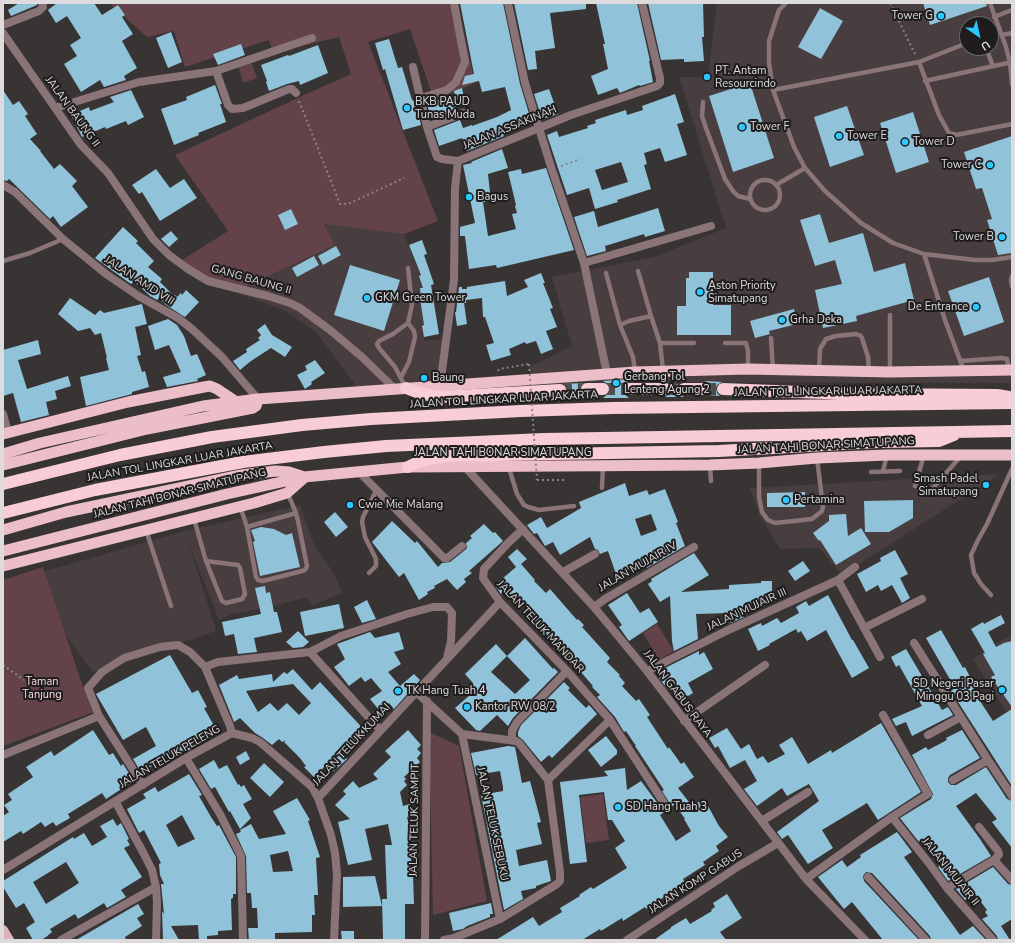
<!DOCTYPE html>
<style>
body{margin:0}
#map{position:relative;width:1015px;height:943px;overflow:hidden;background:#383434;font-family:"Nunito Sans",sans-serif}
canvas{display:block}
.frame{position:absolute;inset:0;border:4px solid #dedbdc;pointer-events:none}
.north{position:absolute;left:959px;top:16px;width:40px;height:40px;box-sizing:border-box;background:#1e1c1c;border:1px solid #6b6869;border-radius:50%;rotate:146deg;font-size:11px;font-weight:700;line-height:16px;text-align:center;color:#dedbdc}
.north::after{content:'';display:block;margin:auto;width:14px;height:18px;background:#29c8ff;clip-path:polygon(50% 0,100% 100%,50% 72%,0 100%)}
</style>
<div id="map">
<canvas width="1015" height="943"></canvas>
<div class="frame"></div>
<div class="north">U</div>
</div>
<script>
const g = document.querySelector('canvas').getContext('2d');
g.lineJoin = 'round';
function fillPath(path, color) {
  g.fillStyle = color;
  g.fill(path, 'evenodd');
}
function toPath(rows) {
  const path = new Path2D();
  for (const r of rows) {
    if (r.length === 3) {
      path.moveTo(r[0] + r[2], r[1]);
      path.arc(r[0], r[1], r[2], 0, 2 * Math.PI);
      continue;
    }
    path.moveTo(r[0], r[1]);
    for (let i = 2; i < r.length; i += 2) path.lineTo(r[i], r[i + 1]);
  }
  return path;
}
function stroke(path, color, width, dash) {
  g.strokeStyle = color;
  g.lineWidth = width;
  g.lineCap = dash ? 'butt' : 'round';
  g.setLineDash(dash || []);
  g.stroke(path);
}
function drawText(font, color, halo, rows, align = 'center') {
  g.font = font + ' "Nunito Sans",sans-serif';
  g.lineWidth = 4;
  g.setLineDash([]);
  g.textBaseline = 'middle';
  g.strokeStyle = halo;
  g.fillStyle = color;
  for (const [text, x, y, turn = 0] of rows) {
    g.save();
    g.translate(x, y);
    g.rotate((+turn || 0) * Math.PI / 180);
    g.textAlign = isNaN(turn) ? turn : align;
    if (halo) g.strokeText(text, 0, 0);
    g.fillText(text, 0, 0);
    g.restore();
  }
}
const built = toPath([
 [717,3,1012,3,1012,383,579,382,532,392,529,367,572,346,552,277,654,257,726,228,679,77,708,77],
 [967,24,991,24,991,48,967,48],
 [324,223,404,234,426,290,424,341,448,338,442,388,360,391,316,332,284,310,234,292,335,245],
 [1000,474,842,575,819,548,780,549,760,516,750,488],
 [300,505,314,545,335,575,342,593,313,605,307,597,270,607,232,614,219,620,188,541,216,631,93,672,55,621,39,573,185,531],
 [1012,634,1012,721,973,659]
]);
const green = toPath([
 [109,3,457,3,475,83,434,100,410,29,368,42,438,221,404,234,324,224,335,245,234,292,207,284,179,262,228,231,175,155,302,96,351,74,339,37,273,53,269,40,185,67,174,31,147,37],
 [251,61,257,78,243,83,238,65],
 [43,567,79,675,93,713,91,713,3,746,3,580],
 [657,624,674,651,659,660,643,633],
 [429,732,459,746,487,901,433,915],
 [603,794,609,840,586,843,580,797]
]);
const building = toPath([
 [19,3,37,3,37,5,11,16,8,10],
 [57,3,94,3,102,15,118,5,125,15,122,17,133,34,122,41,137,68,124,76,126,80,104,87,100,80,81,92,64,64,77,56,70,45,81,38,67,16,56,23,48,10],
 [460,3,503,3,520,84,531,120,516,123,517,127,505,131,506,134,503,135,504,136,467,151,462,138,439,146,434,130,460,120,463,128,472,125,472,126,497,117,511,110,505,87,482,92,479,81,462,85,465,76,474,74],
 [514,3,586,3,586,9,550,13,555,48,535,51,537,69,528,70],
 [596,3,637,3,650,61,649,61,653,82,640,86,639,85,620,93,617,88,598,95,591,76,608,69,603,44,605,44],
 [648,3,703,3,704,37,702,37,704,61,684,62,684,59,661,60],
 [923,3,986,3,987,6,930,25],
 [820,8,843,21,821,59,798,47],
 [171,32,182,62,168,68,156,38],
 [389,39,398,68,402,67,412,100,413,100,416,107,417,107,421,125,403,130,385,69,383,70,375,43],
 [241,44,245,55,218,65,213,54],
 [318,45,328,73,300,85,299,81,287,84,269,91,266,82,267,81,261,65,288,55,289,56],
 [750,83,774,158,733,172,709,96],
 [215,85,222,104,220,104,226,122,198,133,199,135,174,145,161,109,187,100,186,97],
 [462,88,464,98,456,100,454,91],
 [549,89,558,114,542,119,534,94],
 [3,90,13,105,19,101,28,114,25,116,37,134,30,139,41,151,40,151,54,169,60,164,77,181,72,186,88,207,61,227,53,216,50,219,9,179,7,181,3,180],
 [131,90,144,117,128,125,126,121,106,129,105,127,82,137,71,115,89,107,90,111,114,102,110,97],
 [675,94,684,122,677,124,687,155,665,162,660,148,644,153,647,164,644,165,651,189,617,200,618,202,595,209,589,188,567,195,547,135,557,131,559,137,588,128,587,126,596,123,595,120,626,110,627,115,643,110,642,106],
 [621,162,628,182,602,190,595,170],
 [452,96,457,110,431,120,427,103],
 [847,106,864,155,830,167,814,117],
 [913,112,929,162,896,173,880,123],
 [1012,136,1012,253,998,255,987,220,992,219,982,188,976,189,964,152],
 [502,149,508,168,488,174,491,202,483,202,488,236,516,229,512,214,517,213,515,206,516,205,508,172,521,169,522,174,546,168,574,250,497,268,496,265,469,269,465,236,460,236,460,227,475,223,463,165,472,163,471,162],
 [156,169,170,188,184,179,197,198,160,221,142,192,139,194,132,185],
 [658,208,665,231,645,237,644,234,605,246,606,251,587,256,574,217,594,211,598,227],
 [291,209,298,224,285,230,278,215],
 [820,214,829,243,863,233,874,272,905,263,914,300,856,316,857,321,823,328,815,290,842,284,835,260,815,266,800,220],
 [123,227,138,241,136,243,154,261,148,267,162,279,160,282,174,296,175,295,177,297,181,293,182,295,186,290,199,302,185,317,166,305,159,298,157,300,150,296,134,281,131,284,95,258],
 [171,231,178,239,169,247,161,239],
 [422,240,427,254,424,255,434,284,431,285,439,334,424,337,422,326,424,325,420,298,421,298,420,288,423,288,419,276,421,275,409,245],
 [336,246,341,255,323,265,318,256],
 [314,256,319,265,297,277,292,268],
 [350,265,400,280,384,331,334,315],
 [689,272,713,272,713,305,731,305,731,335,677,335,677,306,686,306,686,278,689,278],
 [541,273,545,283,543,283,553,308,550,309,557,327,546,331,553,349,541,354,536,341,526,344,525,342,509,349,511,355,491,361,486,345,494,343,485,317,483,317,482,298,466,300,466,303,464,303,467,324,457,326,455,312,456,312,459,287,462,287,462,289,467,289,467,287,505,281,507,296,528,287,524,280],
 [989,277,1004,322,964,336,948,291],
 [70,298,95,315,100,310,104,313,142,304,147,324,135,327,141,355,137,356,142,372,145,371,149,387,132,392,132,394,86,406,80,377,109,370,106,358,107,358,101,333,95,335,90,328,78,331,58,314],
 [794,309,797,324,769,331,770,334,755,338,750,321],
 [168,319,177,325,184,336,191,356,197,354,206,375,197,379,198,381,167,387,163,377,181,372,169,345,155,350,148,326],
 [265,324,272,335,292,347,285,357,271,348,251,361,240,370,233,361,247,352,246,349,260,340,258,338,261,335,257,330],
 [38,340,41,354,18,360,27,389,68,376,71,386,55,391,57,399,46,402,49,415,21,422,13,393,3,396,3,350],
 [315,360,325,373,311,382,312,384,305,389,297,375,307,370,305,366],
 [629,379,629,382,623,385,622,389,623,393,629,398,603,398,609,393,610,389,609,385,603,381],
 [705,381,722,382,717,385,716,388,717,393,720,396,708,395,711,392,711,389,710,385],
 [583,383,580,386,580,389,581,393,587,396,587,398,560,399,567,393,567,389,564,384],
 [671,384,678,384,677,389,677,392,684,397,665,397,672,392,672,389],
 [625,483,629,496,647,490,649,495,665,489,678,522,676,523,685,546,647,568,645,563,616,574,608,551,600,554,598,550,595,549,590,537,560,555,553,542,545,546,537,533,534,534,527,525,541,517,547,528,581,508,579,502],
 [651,514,657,530,641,536,635,519],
 [805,492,805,507,767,507,767,493],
 [913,500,913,518,889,532,865,532,864,501],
 [335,512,348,527,336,537,324,522],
 [846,514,848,536,861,528,871,544,836,565,820,540,819,541,813,533,829,521,829,515],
 [392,521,415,543,417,541,438,567,442,563,450,562,465,550,467,548,466,543,472,538,470,536,484,524,493,533,495,532,503,541,469,571,472,573,464,579,466,582,457,590,447,579,434,586,435,588,427,592,428,594,419,600,404,573,399,577,372,542],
 [261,527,274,529,286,535,292,533,300,567,260,576,253,542,255,541,251,530],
 [517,549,527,559,521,564,535,580,534,581,546,593,550,589,577,620,578,619,584,625,582,627,610,658,607,662,620,675,619,676,625,683,622,686,636,701,639,699,650,715,647,717,668,749,669,747,681,764,684,762,694,777,678,788,692,806,702,800,706,807,708,806,719,826,728,837,716,846,719,851,703,862,705,865,683,879,685,883,646,909,645,907,623,921,622,918,601,931,600,929,582,940,496,940,533,917,539,926,562,912,560,908,580,896,579,895,591,887,593,889,627,868,615,848,625,841,612,820,608,820,604,792,579,795,587,862,570,864,560,782,608,776,604,771,625,768,627,790,641,781,661,808,667,807,669,802,662,791,664,790,635,746,636,746,626,731,624,732,615,717,597,697,600,695,592,687,593,686,580,671,578,672,569,662,571,660,526,613,530,609,517,595,513,598,506,590,501,594,495,585,516,567,508,557],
 [675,804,685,819,684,819,691,831,676,841,660,815],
 [895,550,908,574,900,578,910,598,902,603,892,585,881,591,878,585,866,592,857,574,881,561,880,558],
 [694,553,709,575,681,592,729,589,729,585,761,583,761,581,772,581,772,599,762,600,762,603,743,605,744,617,731,623,730,623,730,613,696,614,698,639,674,651,672,641,670,596,660,602,648,584,652,581,651,579],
 [803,561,810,571,795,581,788,571],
 [265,586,266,593,270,592,274,612,277,612,282,632,254,638,257,652,238,654,234,634,225,636,222,622,261,614,255,588],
 [627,593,640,613,649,608,658,622,629,641,619,627,622,625,608,605],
 [828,595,852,640,853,640,869,668,852,678,826,630,807,641,801,631,798,633,796,629,769,644,770,645,758,651,748,629,761,623,762,626,777,618,781,623,799,613,796,607,806,601,809,606],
 [367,600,376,619,362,623,354,607],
 [339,604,344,628,305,636,300,612],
 [1001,615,1005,623,988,632,996,647,1004,643,1012,641,1012,707,991,677,995,675,983,654,985,653,971,629,983,622,984,624],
 [941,630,963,668,965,667,970,677,968,678,979,697,978,698,993,721,1012,709,1012,786,951,691,955,688,926,638],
 [298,631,309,642,303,647,293,648,286,642],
 [370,632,375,638,399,632,404,649,394,652,401,664,388,672,400,686,414,674,420,680,394,709,389,703,379,710,370,699,382,691,371,678,365,682,361,677,349,686,334,667,345,659,337,644],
 [525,638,553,669,554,668,558,672,513,718,508,726,497,715,480,731,476,730,455,708,470,695,465,690,473,683,465,674,496,644,507,656],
 [507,656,530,680,515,694,491,672],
 [906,649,942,710,948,707,953,715,912,736,906,722,896,726,892,719,922,706,899,665,896,667,891,657],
 [699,651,699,655,704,652,713,669,688,683,693,693,678,702,671,690,669,691,659,678,664,675,661,670],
 [170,655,192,693,198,690,207,707,204,708,216,729,194,741,197,746,181,754,178,749,158,760,159,762,141,772,133,759,156,746,146,727,123,740,96,694],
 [293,669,312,690,320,682,368,734,345,756,347,759,334,771,327,764,314,777,304,767,306,766,299,757,284,742,286,740,282,742,279,739,272,745,263,738,255,733,240,718,234,722,219,685,237,675,239,679,272,674,273,682,284,672,287,674],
 [293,684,311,703,299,715,287,703,278,711,270,703,258,712,246,691],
 [564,682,570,688,568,690,586,708,589,705,597,714,552,758,549,755,541,762,523,740,518,736,518,732,521,725],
 [881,723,921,792,878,820,867,803,822,830,833,848,808,864,788,835,782,839,777,832,819,801,809,784,787,796,782,788,757,806,744,789,757,781,745,760,730,768,718,746,715,748,709,738,727,728,741,749,749,744,757,759,763,756,768,763,785,754,779,745,792,737,808,764,831,750,832,753],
 [93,730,109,755,113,753,121,766,123,764,132,778,130,779,132,782,106,799,102,793,68,814,70,818,56,826,53,822,45,827,41,822,23,834,21,831,3,842,3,816,9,812,4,805,12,800,8,794,33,777,26,767,51,751,54,756],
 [408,730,421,745,417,749,421,753,417,758,420,762,404,777,406,779,404,781,407,785,400,792,403,806,410,804,412,816,407,817,413,845,413,856,411,856,411,875,413,875,414,904,405,904,405,939,383,939,382,899,387,899,385,845,392,845,388,824,365,829,372,860,348,865,338,822,350,819,335,805,346,794,343,791,353,781,359,788,378,779,373,774,391,757,385,751],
 [962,730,980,758,950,775,948,778,948,782,951,785,956,785,986,767,1007,799,1012,801,1012,848,992,822,997,819,976,793,956,806,980,839,991,856,948,881,938,867,943,863,925,839,919,842,900,818,931,799,933,794,912,755,926,747,928,750,947,740,946,738],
 [606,736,617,750,617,754,601,767,588,750],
 [508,746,515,747,522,783,530,781,541,822,537,823,542,844,516,850,519,866,547,860,551,881,536,886,536,888,521,891,523,899,504,910,481,795,503,791,503,787,500,771,476,775,471,753],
 [246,751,250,759,240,765,236,757],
 [214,760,219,769,227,765,238,785,239,784,241,787,244,785,252,799,243,804,251,818,240,829,230,811,229,812,215,787,211,789,199,769],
 [264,763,284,782,270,797,250,778],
 [189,774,202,795,199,796,211,817,217,826,219,825,236,857,236,894,233,894,233,898,231,899,232,930,218,931,218,935,207,936,207,940,199,940,198,925,171,926,179,940,163,940,162,911,164,914,161,884,164,884,160,875,159,864,161,863,144,830,139,833,127,809,146,798,143,794,155,787,158,792],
 [182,815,195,839,178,847,166,825],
 [297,798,310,820,308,821,320,857,316,858,318,895,314,895,315,915,312,915,312,932,275,933,275,940,249,940,248,928,258,928,257,908,252,908,251,893,247,893,246,856,236,834,241,832,240,830,251,824,259,839,286,834,273,811],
 [288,851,293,871,273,872,270,855],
 [113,819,117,826,121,823,129,839,127,840,130,845,124,848,142,877,121,890,126,897,107,908,104,903,78,919,75,914,50,929,52,932,46,937,41,940,33,940,26,928,35,922,24,903,16,908,3,887,3,881,73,837,74,839,84,833,92,846,107,837,100,826],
 [66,862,79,883,46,904,33,882],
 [897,832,912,852,904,857,960,935,973,926,986,940,931,940,930,936,872,873,866,872,863,876,864,881,919,940,883,940,852,902,844,909,818,877,842,860,847,867,861,857,860,855],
 [993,867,1008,884,1012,885,1012,919,1001,926,1010,940,998,940,997,936,982,919,988,916,985,912,987,910,975,894,965,900,956,889],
 [375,876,382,906,343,907,343,877],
 [727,894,742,918,720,932,726,940,654,940,671,928,671,927,686,918,690,924,712,911,711,910,715,907,713,903],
 [491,903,493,914,490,914,490,917,467,926,463,929,453,931,449,913],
 [138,904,144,914,137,918,142,926,125,937,126,940,76,940],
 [341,931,354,931,354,940,342,940]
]);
const motorwayTunnel = toPath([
 [603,389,629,389],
 [665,389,684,389],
 [704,389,723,389],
 [560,390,587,389]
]);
const path = toPath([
 [890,3,916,56],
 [299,101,340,204,348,204,404,178],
 [561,166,580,159],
 [498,371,499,369,529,364],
 [537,480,564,480,564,477],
 [3,665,24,680]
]);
const service = toPath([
 [786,3,779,10,769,41,769,63,773,90,794,147,805,168,825,191,861,223,893,243,924,254,975,260,992,260,1012,257],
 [990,3,1006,47,1010,63,1012,84],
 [994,17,1012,10],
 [1002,35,1012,33],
 [986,48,993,66],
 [919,62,939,115,949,133,956,135,1012,124],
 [925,81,1012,62],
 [773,90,919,62,967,43],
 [703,102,702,116,706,128,725,179,733,191,738,196,750,199],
 [765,195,15],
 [776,185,805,168],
 [924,254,945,320,964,371],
 [3,261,30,253,63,239],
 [638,271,651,316],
 [606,273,620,325],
 [1012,276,1011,280,1012,286],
 [771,338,773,370],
 [660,343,694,343],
 [725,343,746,343,748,351,748,368],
 [960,361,1002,358,1007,359,1009,370],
 [819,369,820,349,826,339,836,336,856,334,861,336,862,338,868,357,869,371],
 [635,371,633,357,620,325,629,321,651,316,660,343,663,370],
 [890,371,890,315],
 [401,377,409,362,415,337,414,331,408,323],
 [406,388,395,367,379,348,377,344,379,341,393,334,408,323,412,305,408,268],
 [759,463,759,497,762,512,768,520,775,523,812,519,822,511,823,507,817,458],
 [710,465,711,481],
 [509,468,517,494,524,505,528,507,539,510,574,506],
 [883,471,887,455],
 [871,472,900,471],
 [915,486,924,455],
 [602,488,603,466],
 [933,488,960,457],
 [288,494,296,513,298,521,307,566,305,570,302,571,263,581,258,580,256,577,247,527,296,513],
 [240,506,247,527],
 [194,519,206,561,222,601,226,603,242,599,245,594,240,568,238,565,206,561],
 [146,530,171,606],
 [369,573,376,566,376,559,365,537,362,522,363,517,376,491],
 [991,595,981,584,974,573,971,555,978,540,987,524,1012,469]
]);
const minor = toPath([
 [508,3,525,83,552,170,584,263],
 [3,25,39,11,43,7,42,3],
 [3,33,81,145,108,173,153,239,169,255,188,269,208,281,268,296,290,303,300,308,330,330,362,357,395,389],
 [413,67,427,127,437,157,442,159,458,161,571,115,657,86,660,83,660,78,642,3],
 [216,71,228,105,232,109,243,108,289,89,292,89,296,93],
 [421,98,447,90,456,82,465,62,454,3],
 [55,108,139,82,216,71,312,38],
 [427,127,463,113],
 [3,185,15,192,63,239,106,274,140,297,178,318,192,329,222,357,258,399],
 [607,374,584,263,711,226],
 [440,386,454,280,455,188,458,161],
 [3,414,8,432],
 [465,467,594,607,647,671,806,879,865,940],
 [359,472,444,558,447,558,462,546],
 [523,529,508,543,484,569,483,578,500,602,567,671,610,720,664,803],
 [563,572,595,554],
 [838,580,880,657],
 [594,607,605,599,694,547],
 [864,628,922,599],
 [914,643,988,760,1012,796],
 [310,652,341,636,407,614,433,607,447,607,452,613,451,641,447,658],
 [205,667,218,662,310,652,380,730],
 [647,671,726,631,838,580,855,567],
 [416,692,462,734,516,741,519,743,548,780,560,872,560,881,557,884,500,919,454,938,444,940],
 [684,721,765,665],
 [462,734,500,919],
 [928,735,961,717],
 [512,740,512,731,517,722,567,671],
 [3,755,99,716],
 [186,758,220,814,241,856,243,940],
 [548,780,610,720],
 [953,780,988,760],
 [143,785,99,716,88,688,102,672,124,658,160,647,178,645,190,652,205,667,230,726,232,733],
 [318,798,500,602],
 [115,801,144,854,152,870,156,887,157,902,156,940],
 [892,817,928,862,947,888,993,940],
 [762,821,808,792],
 [994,860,1012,880],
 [3,870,186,758,232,733,252,738,260,742,312,787,318,798,331,835,335,853,337,874,334,940],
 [868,877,926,940],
 [806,879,892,817,928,794,883,715],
 [947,888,994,860,999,855,998,851,979,827],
 [61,940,156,887],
 [425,940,427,701],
 [627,940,739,866,778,843]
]);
const primary = toPath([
 [3,930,9,940]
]);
const trunk = toPath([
 [3,434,128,402,204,387,210,386,217,389,235,401],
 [3,454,40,443,203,406,258,399,635,372,748,369,890,372,1012,370],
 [3,465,147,429,253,408,256,406,258,399],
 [3,530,66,512,241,475,276,471,289,472,304,477],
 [3,551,227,494,304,477,408,467,710,465,759,463,817,458,887,455,1012,455],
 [3,566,254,503,287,493,304,478]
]);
const motorway = toPath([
 [406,388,419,393,439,397,560,390],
 [587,389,603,389],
 [629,389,665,389],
 [684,389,704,389],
 [723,389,851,394,997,395,1009,397],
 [408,467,418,462,445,456,719,451,877,442,939,441,954,435],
 [3,484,120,455,212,437,302,425,371,419,521,411,613,408,1012,403],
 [3,513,95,490,243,462,324,452,386,446,544,439,1012,431]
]);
const pathBridge = toPath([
 [529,364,537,480]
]);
const markers = [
 [941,16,4,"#29c8ff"],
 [707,77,4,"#29c8ff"],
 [407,108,4,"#29c8ff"],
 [742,127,4,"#29c8ff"],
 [839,136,4,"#29c8ff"],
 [905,142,4,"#29c8ff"],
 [990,165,4,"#29c8ff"],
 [469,197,4,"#29c8ff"],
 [1002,237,4,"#29c8ff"],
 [700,292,4,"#29c8ff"],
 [367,298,4,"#29c8ff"],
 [976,307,4,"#29c8ff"],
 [782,320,4,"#29c8ff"],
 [424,378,4,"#29c8ff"],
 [616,383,4,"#29c8ff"],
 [986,485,4,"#29c8ff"],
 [786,500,4,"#29c8ff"],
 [350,505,4,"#29c8ff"],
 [1002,690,4,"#29c8ff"],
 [398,691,4,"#29c8ff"],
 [467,707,4,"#29c8ff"],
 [618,807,4,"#29c8ff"]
];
const poiNames = [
 ["Tower G",933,16,"right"],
 ["PT. Antam",715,71],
 ["Resourcindo",715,84],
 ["BKB PAUD",415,102],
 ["Tunas Muda",415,115],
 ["Tower F",750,127],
 ["Tower E",847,136],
 ["Tower D",913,142],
 ["Tower C",982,165,"right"],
 ["Bagus",477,197],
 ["Tower B",994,237,"right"],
 ["Aston Priority",708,286],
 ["Simatupang",708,299],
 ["GKM Green Tower",375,298],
 ["De Entrance",968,307,"right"],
 ["Grha Deka",790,320],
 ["Gerbang Tol",624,377],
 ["Lenteng Agung 2",624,390],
 ["Baung",432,378],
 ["Smash Padel",978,479,"right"],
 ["Simatupang",978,492,"right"],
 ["Pertamina",794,500],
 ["Cwie Mie Malang",358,505],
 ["SD Negeri Pasar",994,684,"right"],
 ["Minggu 03 Pagi",994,697,"right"],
 ["TK Hang Tuah 4",406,691],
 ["Kantor RW 08/2",475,707],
 ["SD Hang Tuah 3",626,807]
];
const streetNames = [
 ["JALAN BAUNG II",72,112,54],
 ["JALAN ASSAKINAH",510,128,-22],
 ["GANG BAUNG II",251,280,16],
 ["JALAN AMD VIII",139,281,33],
 ["JALAN TOL LINGKAR LUAR JAKARTA",828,392,-1],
 ["JALAN TOL LINGKAR LUAR JAKARTA",504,400,-3],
 ["JALAN TAHI BONAR SIMATUPANG",826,446,-3],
 ["JALAN TAHI BONAR SIMATUPANG",503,453],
 ["JALAN TOL LINGKAR LUAR JAKARTA",180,462,-10],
 ["JALAN TAHI BONAR SIMATUPANG",180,494,-14],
 ["JALAN MUJAIR IV",638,567,-30],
 ["JALAN MUJAIR III",747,610,-25],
 ["JALAN TELUK MANDAR",540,627,47],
 ["JALAN GABUS RAYA",677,694,53],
 ["JALAN TELUK KUMAI",352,745,-47],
 ["JALAN TELUK PELENG",170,757,-30],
 ["JALAN TELUK SAMPIT",415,820,-89],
 ["JALAN TELUK SEBUKU",492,824,78],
 ["JALAN MUJAIR II",950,872,51],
 ["JALAN KOMP GABUS",696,882,-33]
];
const parkNames = [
 ["Taman",42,682],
 ["Tanjung",42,695]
];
fillPath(built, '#483d3f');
fillPath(green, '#634249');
fillPath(building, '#90c3da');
stroke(motorwayTunnel, '#514d4d', 12, [12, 6]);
stroke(path, '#888585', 2, [2, 3]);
stroke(service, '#8a7478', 4.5);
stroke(minor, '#8a7478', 8);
stroke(primary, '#deb1bb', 10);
stroke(trunk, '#ecbfc8', 11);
stroke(motorway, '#f9cdd6', 12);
stroke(pathBridge, '#888585', 2, [2, 3]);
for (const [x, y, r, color] of markers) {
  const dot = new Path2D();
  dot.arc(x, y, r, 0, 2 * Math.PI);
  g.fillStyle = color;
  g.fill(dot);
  stroke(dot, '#1e1c1c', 1.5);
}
drawText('11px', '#dedbdc', '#1e1c1c', poiNames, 'left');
drawText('11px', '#dedbdc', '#1e1c1c', streetNames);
drawText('11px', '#f9d8df', '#1e1c1c', parkNames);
</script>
